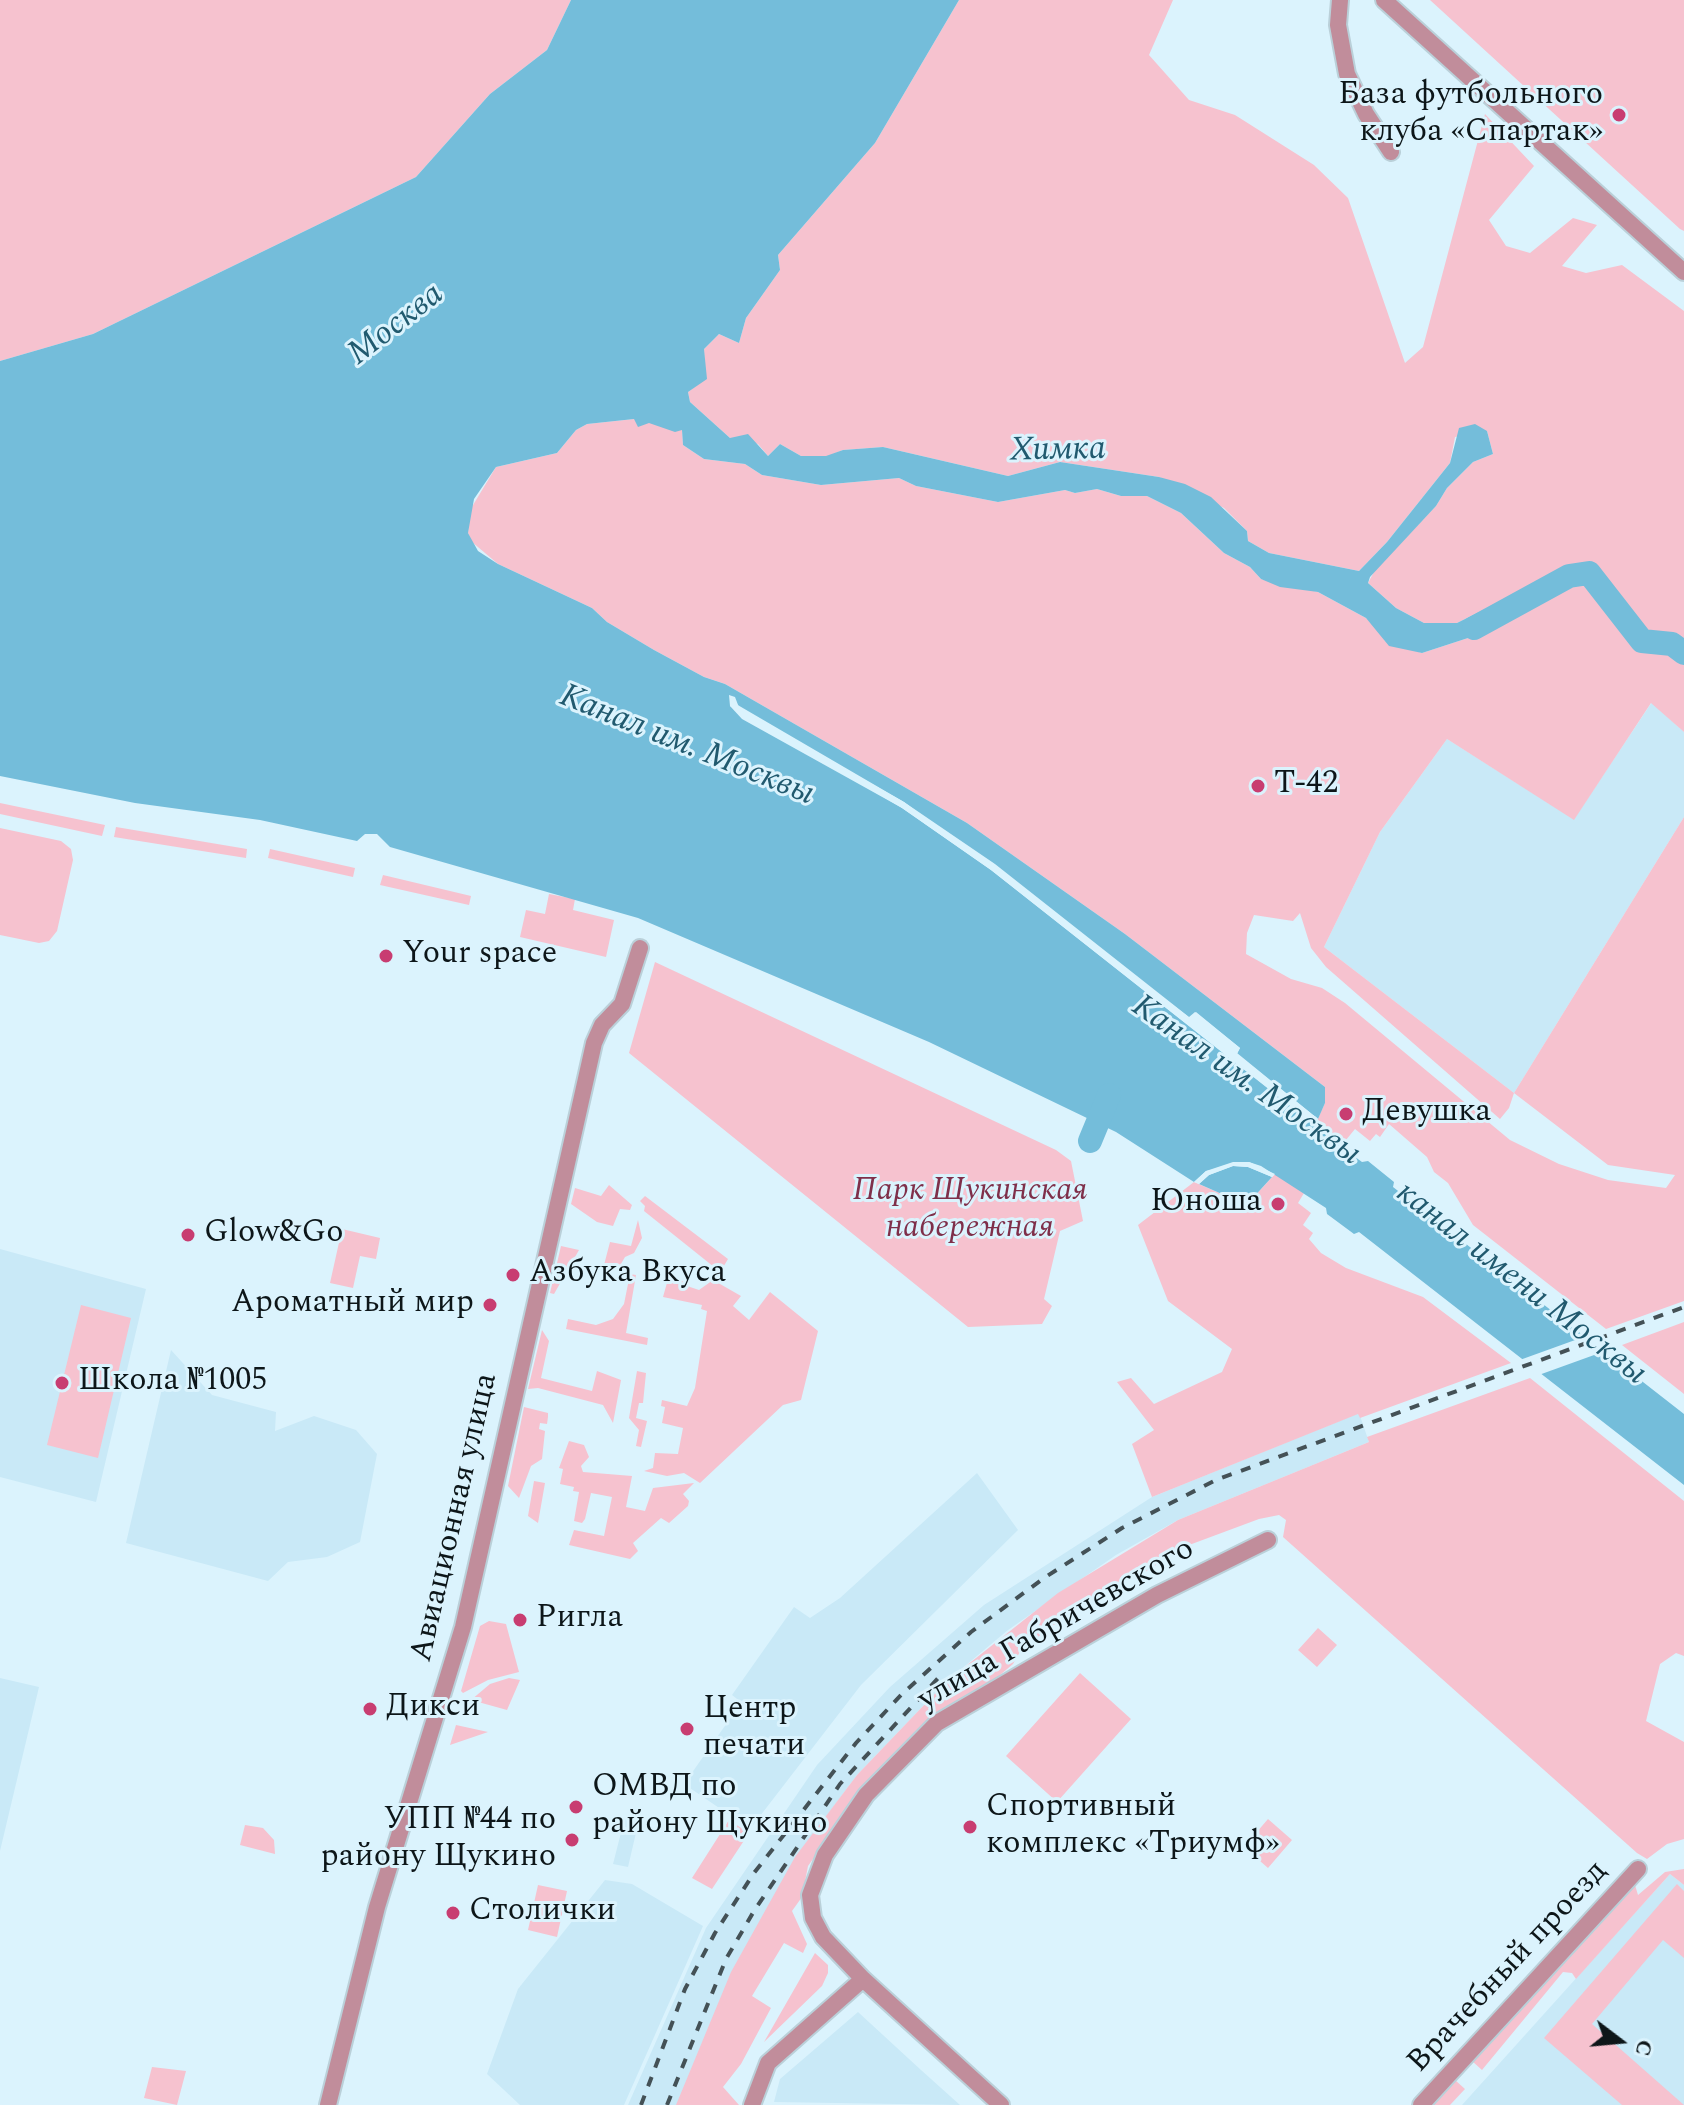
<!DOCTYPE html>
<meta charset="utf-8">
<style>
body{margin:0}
#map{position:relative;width:1684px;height:2105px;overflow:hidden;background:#dbf3fd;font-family:Spectral,serif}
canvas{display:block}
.north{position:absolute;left:1580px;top:2001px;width:80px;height:80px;-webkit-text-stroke:6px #dbf3fd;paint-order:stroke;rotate:106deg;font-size:22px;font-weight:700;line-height:32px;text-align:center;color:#0d1619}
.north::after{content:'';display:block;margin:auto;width:28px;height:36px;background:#0d1619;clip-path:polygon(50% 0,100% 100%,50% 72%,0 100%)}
</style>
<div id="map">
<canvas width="1684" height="2105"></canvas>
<div class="north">С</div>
</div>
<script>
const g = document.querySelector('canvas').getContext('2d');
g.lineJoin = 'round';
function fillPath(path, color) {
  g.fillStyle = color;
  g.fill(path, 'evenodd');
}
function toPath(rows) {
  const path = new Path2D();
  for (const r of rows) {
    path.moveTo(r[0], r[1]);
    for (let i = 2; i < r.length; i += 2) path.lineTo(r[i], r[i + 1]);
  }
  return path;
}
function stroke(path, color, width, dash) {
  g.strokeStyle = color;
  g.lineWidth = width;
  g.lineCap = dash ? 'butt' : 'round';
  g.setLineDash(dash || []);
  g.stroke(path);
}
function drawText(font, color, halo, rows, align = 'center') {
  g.font = font + ' Spectral,serif';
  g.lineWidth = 6;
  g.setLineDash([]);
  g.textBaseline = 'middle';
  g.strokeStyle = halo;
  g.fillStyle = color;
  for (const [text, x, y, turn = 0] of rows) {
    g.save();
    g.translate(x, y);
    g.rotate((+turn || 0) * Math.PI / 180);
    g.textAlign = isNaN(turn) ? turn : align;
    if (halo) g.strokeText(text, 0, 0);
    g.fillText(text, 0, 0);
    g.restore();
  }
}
const built = toPath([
 [1652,702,1684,732,1684,817,1514,1093,1324,947,1380,832,1447,739,1574,819],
 [0,1249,146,1289,96,1502,0,1477],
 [171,1350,212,1395,276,1412,275,1431,314,1416,356,1430,377,1454,360,1542,327,1557,288,1562,268,1581,126,1543],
 [1359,1413,1369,1442,1178,1520,1116,1555,1008,1630,947,1681,857,1775,796,1857,691,2105,628,2105,706,1928,817,1765,890,1687,984,1605,1152,1497],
 [977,1473,1018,1530,861,1685,750,1829,684,1784,734,1713,746,1706,732,1695,794,1607,810,1618,840,1598],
 [0,1678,39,1687,0,1851],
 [625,1817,639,1820,628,1867,613,1864],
 [1670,1874,1684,1885,1684,2105,1462,2105],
 [605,1880,632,1884,703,1926,624,2105,520,2105,487,2074,518,1989],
 [858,2012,921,2070,960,2105,774,2102,780,2079]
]);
const green = toPath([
 [0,0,571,0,547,50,490,94,416,177,93,334,0,361],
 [959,0,1173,0,1149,55,1189,100,1235,115,1314,165,1348,198,1405,363,1423,347,1485,114,1534,166,1489,220,1506,246,1530,253,1573,218,1597,225,1562,266,1586,273,1622,265,1684,311,1684,732,1651,703,1574,820,1447,739,1380,832,1324,947,1514,1093,1684,817,1684,1301,1606,1329,1473,1225,1448,1183,1434,1172,1427,1157,1389,1124,1380,1137,1376,1134,1370,1141,1355,1129,1341,1146,1315,1125,1325,1103,1325,1087,1125,934,967,823,725,684,704,677,654,650,607,622,592,608,498,564,472,542,468,533,470,510,496,467,557,453,576,430,587,424,634,419,682,429,683,445,704,459,745,464,762,475,821,485,899,478,916,486,998,502,1065,490,1075,493,1097,489,1121,496,1147,496,1181,513,1224,553,1250,567,1261,579,1318,592,1366,618,1381,632,1385,641,1422,653,1468,638,1502,616,1485,609,1457,623,1424,623,1396,608,1368,583,1375,570,1436,506,1447,488,1473,462,1493,454,1487,431,1455,437,1450,463,1387,542,1359,571,1269,553,1248,541,1247,531,1224,508,1159,477,1060,462,1008,476,883,447,843,450,826,457,801,456,780,444,768,456,758,444,730,438,690,402,688,392,705,379,704,349,719,334,739,343,746,318,780,270,778,255,875,143],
 [1300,913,1311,948,1326,967,1500,1119,1509,1108,1514,1093,1608,1165,1675,1175,1666,1188,1608,1180,1559,1164,1510,1140,1345,1003,1322,988,1291,979,1246,954,1247,933,1254,915,1293,921],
 [1430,0,1684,0,1684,231,1680,229],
 [0,803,105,825,102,836,0,814],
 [116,827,247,849,246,858,114,837],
 [0,828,61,841,71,849,73,860,57,931,49,941,39,943,0,935],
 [270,849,355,868,353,877,268,858],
 [383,875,471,896,469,905,380,885],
 [549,894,575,899,573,910,614,920,606,957,520,937,526,910,545,914],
 [655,962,1056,1150,1071,1161,1083,1221,1060,1231,1044,1299,1052,1306,1042,1324,968,1327,629,1053],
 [1275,1174,1304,1193,1298,1203,1311,1213,1303,1225,1313,1233,1309,1239,1321,1253,1346,1268,1423,1297,1511,1363,1360,1418,1358,1414,1152,1497,1132,1444,1154,1430,1117,1382,1131,1378,1154,1404,1222,1372,1232,1349,1168,1301,1138,1225,1194,1182,1231,1198,1251,1200],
 [609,1185,632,1205,630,1210,620,1209,613,1226,597,1222,571,1204,575,1188,601,1196],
 [645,1196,728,1259,722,1269,714,1267,644,1211,645,1206,640,1201],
 [638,1220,642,1238,634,1253,625,1257,618,1269,604,1265,610,1242,631,1246],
 [342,1229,380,1238,376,1259,360,1256,353,1288,330,1283],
 [561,1246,579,1250,554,1294,550,1293],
 [670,1272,690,1287,699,1290,713,1280,741,1296,733,1306,749,1320,770,1292,818,1331,801,1400,783,1405,700,1483,684,1473,667,1476,644,1471,653,1468,655,1453,678,1454,683,1428,662,1423,665,1407,661,1406,662,1400,687,1406,695,1388,707,1311,701,1309,702,1305,663,1297],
 [630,1274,636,1275,626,1333,648,1338,647,1345,566,1329,568,1319,596,1325,613,1319,624,1304],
 [81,1305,131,1318,98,1458,47,1445],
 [1684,1322,1684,1394,1622,1345],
 [542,1330,549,1341,541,1378,592,1391,597,1371,621,1380,613,1423,603,1405,538,1388,528,1389],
 [637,1371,646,1373,643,1403,639,1403,636,1418,647,1421,641,1447,636,1446,639,1430,629,1418],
 [1530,1378,1684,1501,1684,1656,1676,1653,1660,1664,1646,1721,1684,1742,1684,1839,1667,1844,1647,1859,1637,1853,1283,1537,1286,1520,1279,1515,1259,1519,1173,1551,1151,1569,1109,1589,1059,1621,1021,1650,1013,1664,860,1793,808,1866,802,1897,792,1911,807,1944,803,1953,784,1943,752,1996,771,2008,741,2064,723,2087,739,2105,676,2105,731,1972,795,1857,857,1775,947,1681,1058,1593,1178,1520,1369,1442,1367,1437],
 [524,1407,548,1413,548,1417,547,1424,540,1423,539,1429,545,1431,542,1459,531,1466,519,1498,508,1486],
 [569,1441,584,1445,589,1457,581,1466,583,1472,632,1476,626,1507,645,1511,653,1488,694,1483,683,1494,689,1501,688,1506,669,1523,661,1518,633,1543,638,1551,630,1559,569,1545,574,1530,604,1536,612,1497,591,1493,585,1519,582,1523,574,1521,579,1492,573,1491,574,1487,560,1484,563,1469,559,1468],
 [534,1481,545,1483,538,1523,528,1516],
 [489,1621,506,1624,519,1672,488,1680,463,1693,461,1691,480,1626],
 [1318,1628,1337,1645,1317,1667,1298,1650],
 [1080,1673,1131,1719,1057,1802,1006,1756],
 [509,1678,520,1680,507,1710,471,1700,490,1684],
 [456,1725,488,1732,450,1745],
 [1268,1819,1292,1840,1268,1868,1244,1847],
 [729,1820,749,1833,712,1889,692,1878],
 [245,1825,263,1828,274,1840,275,1854,240,1845],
 [1684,1869,1684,1885,1670,1874,1576,1979,1572,1973,1563,1972,1482,2070,1472,2061,1630,1886,1635,1885,1638,1895,1665,1872],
 [1677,1884,1684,1891,1684,1958,1663,1940,1592,2024,1684,2105,1622,2105,1544,2038],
 [538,1885,567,1891,557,1937,528,1930],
 [815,1953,828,1965,828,1973,822,1986,764,2042],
 [152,2067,186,2071,177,2105,144,2098],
 [1455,2080,1465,2089,1450,2105,1433,2105]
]);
const water = toPath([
 [571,0,959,0,875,143,778,255,780,270,746,318,739,343,719,334,704,349,707,379,688,392,690,402,730,438,748,434,768,456,780,444,801,456,826,456,843,450,883,447,1008,476,1060,462,1159,477,1185,484,1211,497,1247,531,1248,541,1269,553,1359,571,1387,542,1450,463,1459,428,1475,424,1487,431,1493,454,1473,462,1447,488,1436,506,1370,577,1368,583,1396,608,1424,623,1457,623,1485,609,1496,609,1503,615,1468,638,1422,653,1389,646,1366,618,1318,592,1280,587,1261,579,1250,567,1224,553,1181,513,1147,496,1121,496,1097,489,1075,493,1065,490,998,502,916,486,899,478,821,485,762,475,745,464,704,459,683,445,682,430,675,432,649,423,638,427,634,419,587,424,576,430,557,453,496,467,474,499,468,533,478,551,498,564,592,608,607,622,654,650,704,677,725,684,967,823,1125,934,1325,1087,1325,1103,1318,1119,1237,1053,1240,1048,1196,1012,1190,1018,904,802,736,704,730,706,902,808,991,870,1351,1154,1362,1162,1368,1161,1394,1182,1393,1187,1684,1414,1684,1485,1359,1232,1354,1234,1327,1214,1326,1208,1261,1166,1249,1162,1206,1171,1194,1182,1116,1132,929,1042,638,918,390,847,377,834,365,834,357,841,260,820,135,803,0,776,0,361,93,334,416,177,490,94,547,50],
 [1233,1166,1248,1167,1272,1177,1251,1200,1231,1198,1199,1184,1209,1175]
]);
const pier = toPath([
 [729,695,735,697,740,710,904,802,995,864,1189,1017,1195,1012,1240,1048,1237,1054,1318,1119,1315,1125,991,870,902,808,742,719,730,706],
 [1196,1017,1235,1049,1233,1055,1191,1021],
 [1233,1162,1249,1162,1275,1174,1272,1177,1248,1167,1233,1166,1209,1175,1199,1184,1194,1182,1206,1171],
 [1589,1335,1608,1350,1536,1376,1517,1361]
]);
const river = toPath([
 [1474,628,1569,576,1589,573,1642,641,1672,644,1684,653],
 [1090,1141,1109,1095]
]);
const minor = toPath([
 [1340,0,1338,25,1347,74,1366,114,1391,152],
 [1384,0,1684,272],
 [328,2105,377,1907,463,1627,594,1043,602,1025,622,1004,640,948],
 [752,2105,768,2063,863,1979],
 [1001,2105,863,1979,823,1937,813,1918,810,1895,825,1855,866,1795,937,1723,1157,1595,1268,1540],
 [1421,2105,1638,1869]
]);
const rail = toPath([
 [641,2105,685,1989,715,1933,754,1873,856,1743,902,1694,971,1632,1044,1578,1122,1528,1216,1480,1684,1307],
 [667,2105,726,1959,754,1911,840,1784,941,1675]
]);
const markers = [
 [1619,115,8,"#c83d71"],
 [1258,786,8,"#c83d71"],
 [386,956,8,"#c83d71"],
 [1346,1114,8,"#c83d71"],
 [1278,1204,8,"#c83d71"],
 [188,1235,8,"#c83d71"],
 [513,1275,8,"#c83d71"],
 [490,1305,8,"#c83d71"],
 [62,1383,8,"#c83d71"],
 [520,1620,8,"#c83d71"],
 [370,1709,8,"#c83d71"],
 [687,1729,8,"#c83d71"],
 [576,1807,8,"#c83d71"],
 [970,1827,8,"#c83d71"],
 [572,1840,8,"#c83d71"],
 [453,1913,8,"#c83d71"]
];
const poiNames = [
 ["База футбольного",1603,97,"right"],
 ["клуба «Спартак»",1603,134,"right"],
 ["Т-42",1274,786],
 ["Your space",402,956],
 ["Девушка",1362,1114],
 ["Юноша",1262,1204,"right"],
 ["Glow&Go",204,1235],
 ["Азбука Вкуса",529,1275],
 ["Ароматный мир",474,1305,"right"],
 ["Школа №1005",78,1383],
 ["Ригла",536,1620],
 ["Дикси",386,1709],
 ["Центр",703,1711],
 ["печати",703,1748],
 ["ОМВД по",592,1789],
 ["району Щукино",592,1826],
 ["Спортивный",986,1809],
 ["комплекс «Триумф»",986,1846],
 ["УПП №44 по",556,1822,"right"],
 ["району Щукино",556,1859,"right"],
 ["Столички",469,1913]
];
const parkNames = [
 ["Парк Щукинская",970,1193],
 ["набережная",970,1230]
];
const streetNames = [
 ["Авиационная улица",456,1518,-77],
 ["улица Габричевского",1057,1626,-30],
 ["Врачебный проезд",1509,1968,-47]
];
const waterNames = [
 ["Москва",397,326,-38],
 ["Химка",1058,452,-1],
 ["Канал им. Москвы",686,747,22],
 ["Канал им. Москвы",1245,1082,35],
 ["канал имени Москвы",1520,1285,38]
];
fillPath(built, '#c9e9f7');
fillPath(green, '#f6c2cf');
fillPath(water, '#74bdda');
fillPath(pier, '#dbf3fd');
stroke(river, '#74bdda', 24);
stroke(minor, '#bad0d9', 20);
stroke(minor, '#c18d9b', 16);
stroke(rail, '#445156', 4, [10, 10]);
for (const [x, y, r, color] of markers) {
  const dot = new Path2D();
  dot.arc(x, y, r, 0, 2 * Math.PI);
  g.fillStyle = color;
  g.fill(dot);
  stroke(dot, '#dbf3fd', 3);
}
drawText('32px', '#0d1619', '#dbf3fd', poiNames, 'left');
drawText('italic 32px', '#7f2f4a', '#dbf3fd', parkNames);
drawText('32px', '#0d1619', '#dbf3fd', streetNames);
drawText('italic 34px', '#215a6f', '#dbf3fd', waterNames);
</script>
